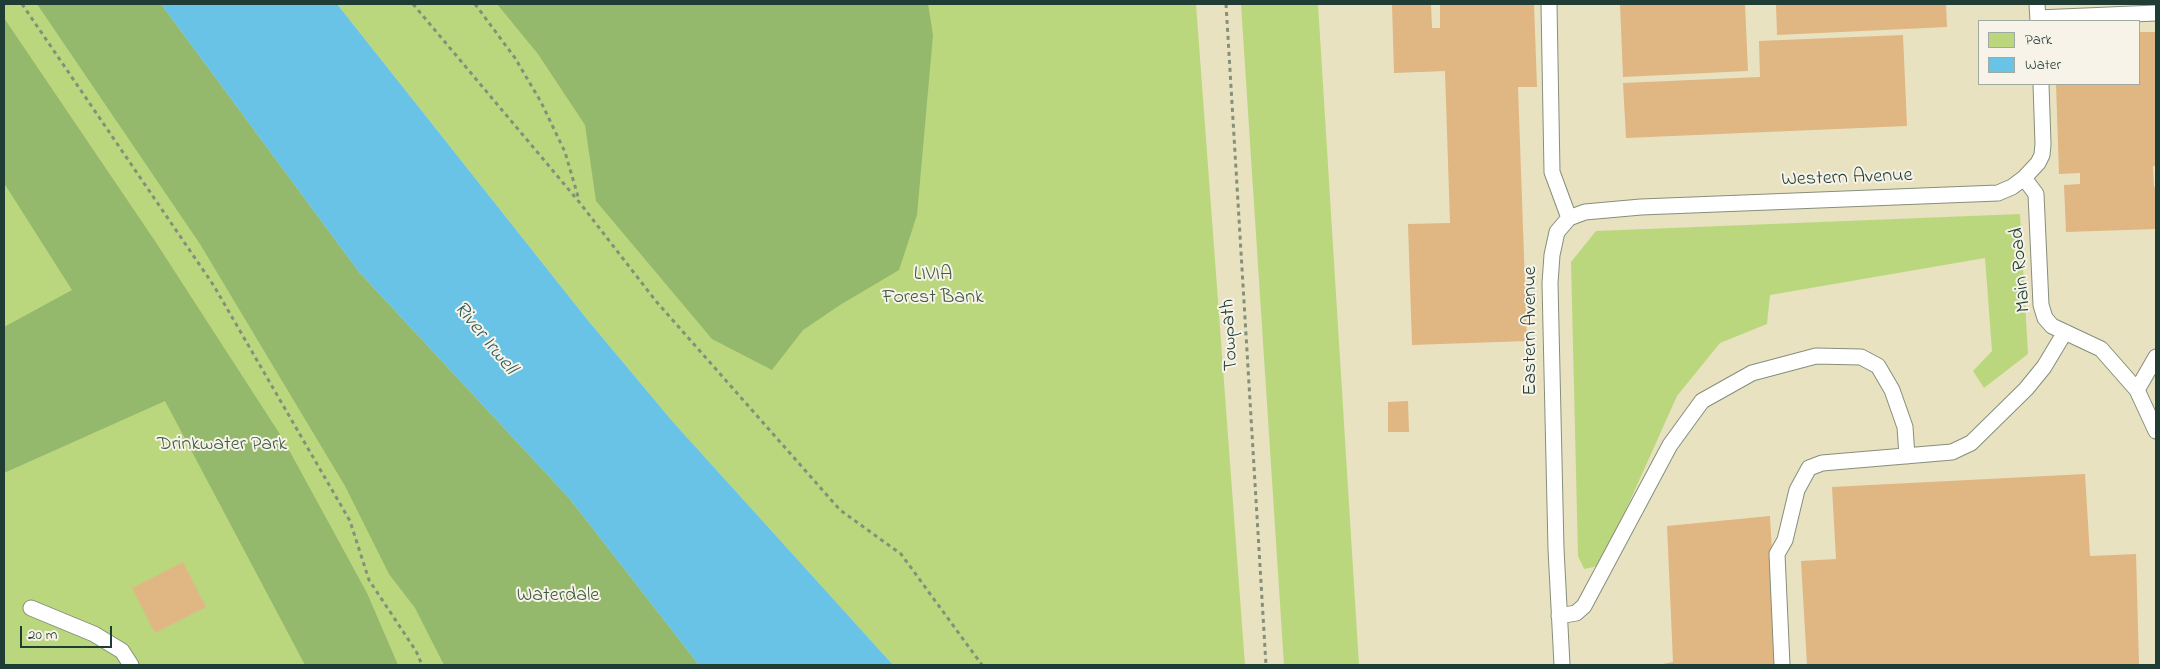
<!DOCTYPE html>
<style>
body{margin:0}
#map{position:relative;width:2160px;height:669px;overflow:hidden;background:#e8e2c1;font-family:"Indie Flower",sans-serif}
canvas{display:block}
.frame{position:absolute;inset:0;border:5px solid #1f3d34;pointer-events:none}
.legend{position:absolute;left:1978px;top:20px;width:162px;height:65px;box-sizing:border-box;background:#f7f3e8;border:1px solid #a1aaa0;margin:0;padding:6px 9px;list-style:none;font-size:15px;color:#1f3d34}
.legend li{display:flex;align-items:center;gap:10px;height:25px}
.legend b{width:25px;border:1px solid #a1aaa0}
.scale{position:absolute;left:20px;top:626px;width:92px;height:22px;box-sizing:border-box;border:2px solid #1f3d34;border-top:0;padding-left:6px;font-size:15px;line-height:18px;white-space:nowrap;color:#1f3d34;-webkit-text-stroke:4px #f7f3e8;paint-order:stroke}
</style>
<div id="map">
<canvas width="2160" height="669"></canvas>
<div class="frame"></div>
<ul class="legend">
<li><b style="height:14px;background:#bbd77d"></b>Park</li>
<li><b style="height:14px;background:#68c3e6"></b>Water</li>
</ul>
<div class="scale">20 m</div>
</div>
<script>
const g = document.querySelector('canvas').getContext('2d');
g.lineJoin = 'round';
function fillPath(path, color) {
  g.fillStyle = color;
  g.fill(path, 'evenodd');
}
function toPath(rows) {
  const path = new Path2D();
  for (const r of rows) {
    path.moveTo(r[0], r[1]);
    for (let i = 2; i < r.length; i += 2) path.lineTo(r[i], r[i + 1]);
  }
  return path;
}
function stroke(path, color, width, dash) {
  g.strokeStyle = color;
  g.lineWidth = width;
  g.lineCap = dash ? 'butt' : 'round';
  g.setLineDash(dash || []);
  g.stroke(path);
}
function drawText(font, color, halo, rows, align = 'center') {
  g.font = font + ' "Indie Flower",sans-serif';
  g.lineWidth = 4;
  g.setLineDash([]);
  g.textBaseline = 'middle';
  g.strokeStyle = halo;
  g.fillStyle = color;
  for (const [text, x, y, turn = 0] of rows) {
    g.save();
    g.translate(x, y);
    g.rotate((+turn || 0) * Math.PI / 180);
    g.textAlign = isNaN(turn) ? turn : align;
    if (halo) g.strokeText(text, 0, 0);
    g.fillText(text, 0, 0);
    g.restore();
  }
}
const green = toPath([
 [4,4,161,4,359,272,569,498,699,665,4,665],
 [337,4,1196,4,1245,665,893,665,673,422,586,318],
 [1241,4,1318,4,1359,665,1284,665],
 [2020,214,2028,354,1984,388,1973,371,1992,351,1985,258,1770,295,1767,324,1720,343,1677,396,1603,561,1594,567,1584,569,1578,556,1571,262,1596,231]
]);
const forest = toPath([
 [37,4,161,4,359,272,569,498,699,665,444,665,415,608,389,574,345,486,200,244],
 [497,4,928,4,933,35,917,215,899,270,840,305,803,330,772,370,712,339,596,201,585,125,538,54],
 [4,18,155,241,283,439,367,593,398,665,305,665,165,401,4,473,4,327,72,290,4,183]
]);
const water = toPath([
 [161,4,337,4,586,318,673,422,893,665,699,665,569,498,359,272]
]);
const building = toPath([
 [1392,4,1431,4,1432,28,1440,28,1440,4,1534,4,1537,87,1518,87,1527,341,1412,345,1408,224,1450,223,1445,71,1394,73],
 [1620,4,1745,4,1748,71,1623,77],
 [1776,4,1946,4,1947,27,1777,35],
 [2139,32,2156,32,2156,166,2153,166,2154,187,2156,188,2156,229,2066,232,2064,185,2080,184,2080,173,2059,174,2056,84,2139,84],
 [1903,35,1907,126,1626,138,1623,83,1760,77,1759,41],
 [1408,401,1409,432,1388,432,1388,402],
 [2085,474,2090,556,2136,554,2139,665,1807,665,1801,561,1836,559,1832,487],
 [1770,516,1778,665,1658,665,1673,662,1667,526],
 [183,562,206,607,155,633,132,588]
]);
const path = toPath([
 [22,4,214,286,350,521,369,580,416,651,422,665],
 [413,4,580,203,655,300,840,510,901,554,982,665],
 [475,4,515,58,541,102,565,152,579,200],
 [1226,4,1266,665]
]);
const service = toPath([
 [1549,4,1552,172,1569,218,1557,232,1552,255,1550,283,1556,549,1562,665],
 [2037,4,2038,21],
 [2038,18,2156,13],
 [2024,178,2036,194,2041,305,2045,318,2052,326,2101,349,2137,390,2156,431],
 [1569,218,1585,212,1641,207,1998,193,2012,187,2024,178,2038,163,2042,155,2043,144,2041,84],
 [2137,390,2156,357],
 [31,608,94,634,122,651,131,665],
 [1559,616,1576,613,1584,606,1670,445,1702,401,1752,373,1816,356,1861,357,1878,366,1892,390,1905,427,1907,456],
 [1782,665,1777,554,1785,540,1797,490,1809,468,1822,463,1952,452,1971,443,2026,389,2044,367,2065,332]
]);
const streetNames = [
 ["Western Avenue",1847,179,-2],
 ["Main Road",2022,270,-95],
 ["Eastern Avenue",1532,331,-90],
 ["Towpath",1231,335,-93]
];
const parkNames = [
 ["LIVIA",933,276],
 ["Forest Bank",933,299],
 ["Drinkwater Park",222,446],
 ["Waterdale",558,597]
];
const waterNames = [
 ["River Irwell",484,339,51]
];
fillPath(green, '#bbd77d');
fillPath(forest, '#94b86c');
fillPath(water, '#68c3e6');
fillPath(building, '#e0b683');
stroke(service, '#84907a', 17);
stroke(path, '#84907a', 3, [4, 4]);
stroke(service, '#fff', 15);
drawText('20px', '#1f3d34', '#f7f3e8', streetNames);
drawText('20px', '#3e5c43', '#f7f3e8', parkNames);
drawText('italic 21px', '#315e60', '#f7f3e8', waterNames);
</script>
